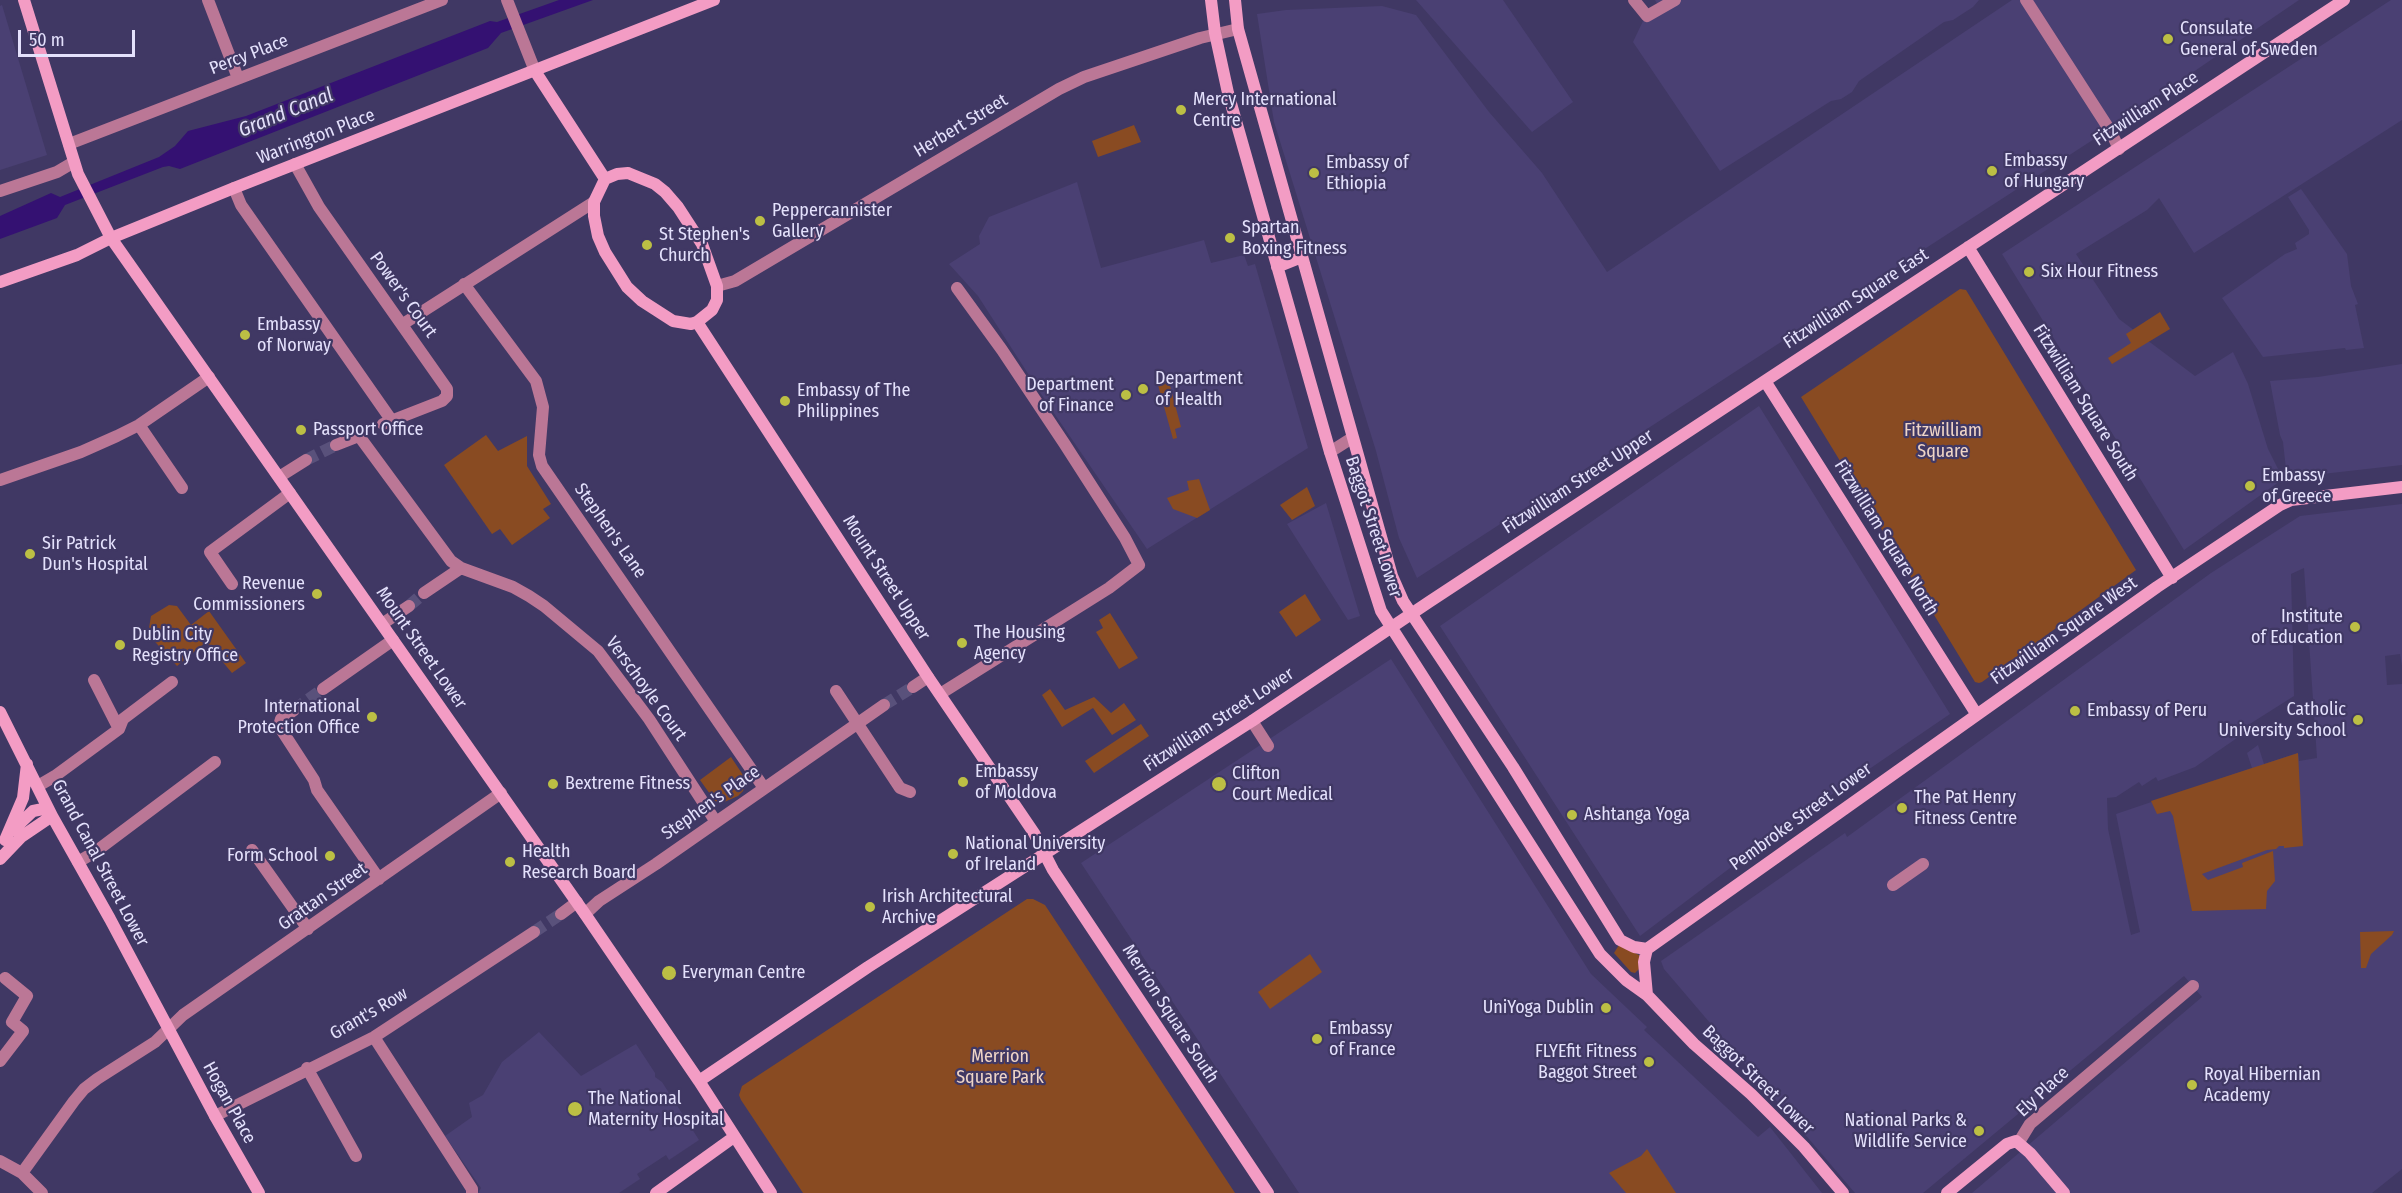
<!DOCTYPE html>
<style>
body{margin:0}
#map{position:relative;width:2402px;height:1193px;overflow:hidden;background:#403864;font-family:"Fira Sans Condensed",sans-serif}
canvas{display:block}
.scale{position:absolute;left:18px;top:30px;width:117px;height:27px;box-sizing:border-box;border:3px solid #e4e1fc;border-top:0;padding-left:8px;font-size:18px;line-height:21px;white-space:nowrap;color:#e4e1fc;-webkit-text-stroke:4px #403864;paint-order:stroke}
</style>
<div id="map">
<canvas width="2402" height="1193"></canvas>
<div class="scale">50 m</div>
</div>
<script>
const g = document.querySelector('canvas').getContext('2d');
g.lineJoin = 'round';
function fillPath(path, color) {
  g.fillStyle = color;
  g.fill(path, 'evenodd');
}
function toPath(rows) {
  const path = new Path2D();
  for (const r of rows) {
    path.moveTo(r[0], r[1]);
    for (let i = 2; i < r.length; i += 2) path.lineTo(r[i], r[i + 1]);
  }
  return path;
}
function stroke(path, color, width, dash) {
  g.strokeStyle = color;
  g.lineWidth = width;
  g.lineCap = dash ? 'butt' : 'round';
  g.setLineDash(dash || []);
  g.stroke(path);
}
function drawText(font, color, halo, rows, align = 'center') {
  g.font = font + ' "Fira Sans Condensed",sans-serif';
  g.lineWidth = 4.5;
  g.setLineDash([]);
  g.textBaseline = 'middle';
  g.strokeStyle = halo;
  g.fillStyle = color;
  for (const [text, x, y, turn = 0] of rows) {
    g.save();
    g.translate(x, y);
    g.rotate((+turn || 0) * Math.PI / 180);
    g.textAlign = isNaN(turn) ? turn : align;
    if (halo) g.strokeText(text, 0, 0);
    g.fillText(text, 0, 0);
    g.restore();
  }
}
const built = toPath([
 [1416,0,1503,0,1573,102,1532,132],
 [1655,0,1979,0,1973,7,1953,20,1944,22,1859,81,1852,92,1841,99,1831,101,1720,171,1633,42,1643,21,1660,8],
 [2012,0,2299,0,2105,132,1417,578,1399,538,1376,451,1274,122,1257,14,1286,10,1382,6,1416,15,1489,112,1542,173,1607,272],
 [2391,0,2402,0,2402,120,2194,253,2159,198,2147,210,2076,254,2119,319,2195,376,2233,352,2248,384,2268,449,2283,479,2184,550,2002,254],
 [2,5,47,155,0,170,0,6],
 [1077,182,1101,268,1204,240,1211,263,1244,255,1248,266,1255,264,1308,448,1147,549,1045,400,978,296,949,264,980,244,979,236,989,217],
 [2301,189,2347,254,2351,286,2358,304,2355,305,2364,348,2346,350,2345,348,2263,357,2222,298,2285,254,2297,249,2295,243,2309,234,2309,230,2288,197],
 [2402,364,2402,465,2287,478,2283,442,2280,435,2270,381,2318,377],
 [1759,406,1950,714,1787,825,1640,936,1440,626],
 [1326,503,1360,616,1348,620,1287,524],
 [2402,504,2402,666,2400,654,2385,656,2387,685,2402,684,2402,1169,2372,1193,1972,1193,2202,997,2184,976,1923,1193,1855,1193,1664,969,1661,961,1845,833,1847,837,2211,573,2300,516],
 [2304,568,2317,758,2299,761,2298,753,2264,764,2258,745,2247,753,2252,768,2116,814,2140,932,2131,935,2108,829,2107,798,2116,797,2139,782,2142,786,2156,777,2158,781,2195,767,2237,738,2234,734,2294,696,2291,574],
 [1391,659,1591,974,1647,1027,1644,1030,1758,1137,1770,1127,1822,1193,1299,1193,1081,863],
 [539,1032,581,1076,636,1044,655,1073,655,1077,662,1082,699,1140,669,1160,666,1155,637,1174,640,1179,619,1193,478,1193,481,1188,445,1136,472,1117,469,1103,483,1095,502,1062]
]);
const green = toPath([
 [1134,125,1141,142,1098,157,1092,141],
 [1960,289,1966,290,2136,570,1982,682,1979,683,1975,682,1801,397],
 [2160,312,2170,329,2112,364,2108,358,2131,343,2126,334],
 [1169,382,1181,427,1175,429,1177,438,1173,439,1158,385],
 [486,435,498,451,527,436,527,466,551,504,543,509,550,518,512,545,500,529,492,534,444,465],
 [1199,479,1210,510,1197,518,1173,509,1167,498,1189,490,1187,481],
 [1307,487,1315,506,1292,520,1280,505],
 [1305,594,1321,620,1296,637,1279,612],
 [169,605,177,606,191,625,209,611,246,663,232,673,206,642,177,666,148,634,151,616],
 [1110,613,1138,658,1119,669,1096,632,1103,628,1099,620],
 [1050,689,1065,710,1094,697,1111,713,1124,703,1136,720,1112,735,1093,708,1062,727,1042,695],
 [1141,724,1149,736,1094,773,1085,761],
 [2298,753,2303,846,2284,848,2284,846,2279,846,2276,849,2267,850,2202,874,2208,880,2243,867,2242,863,2273,851,2275,881,2267,891,2266,909,2192,911,2173,816,2170,811,2157,814,2151,801],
 [731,757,745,778,746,783,743,791,738,796,722,803,715,801,700,780],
 [1027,899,1033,899,1045,905,1235,1193,803,1193,741,1100,739,1095,742,1086],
 [2394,931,2392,935,2371,954,2366,968,2361,968,2360,932],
 [1619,945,1639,955,1639,969,1635,973,1631,972,1614,953],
 [1310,954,1322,972,1270,1009,1258,992],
 [1647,1149,1676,1193,1626,1193,1609,1173,1641,1156]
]);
const water = toPath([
 [559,0,593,0,501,33,488,48,180,169,169,166,163,167,65,205,57,218,0,239,0,216,51,193,60,197,159,157,175,146,188,131,246,116,490,21,497,22]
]);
const streetTunnel = toPath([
 [306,460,336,445],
 [409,606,424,593],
 [884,705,913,687],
 [294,710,323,689],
 [534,932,561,914]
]);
const street = toPath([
 [208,0,238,78],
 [507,0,535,71],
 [1634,0,1647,16,1675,0],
 [2026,0,2111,132,2119,149],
 [69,144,442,0],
 [295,164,319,207,447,389,447,396,442,401,383,424],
 [234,188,241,205,392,421],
 [0,191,57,172,74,162],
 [464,284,536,381,543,407,539,455,542,466,764,788],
 [717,286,735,281,1059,89,1084,77,1200,38,1238,29],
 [403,324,594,202],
 [139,425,182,488],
 [336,445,359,436,451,561,461,568,513,587,529,596,544,606,598,651,649,719,716,822],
 [1330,452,1352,438],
 [279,477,306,460],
 [0,480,81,452,117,436,139,425,209,377],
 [232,584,210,552,290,493],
 [424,593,461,568],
 [382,624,409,606],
 [94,680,119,729],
 [913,687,928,677],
 [323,689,393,640],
 [836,691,900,788,910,792],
 [940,694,1109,588,1139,565,1125,538,1064,443,1002,350,957,288],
 [294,710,281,719,279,726,314,780,317,790,379,879],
 [1252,721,1268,746],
 [38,786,55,776,119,729,123,719,172,682],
 [252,850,308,929],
 [78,862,95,852,215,762],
 [1893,885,1923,864],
 [561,914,577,902],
 [585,914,599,901,656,864,884,705],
 [374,1037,472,1189,472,1193],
 [0,1061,23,1031,12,1022,27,996,5,978],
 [307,1068,356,1156],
 [215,1116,374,1037,534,932],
 [2019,1142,2030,1124,2193,986],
 [0,1161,22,1173,42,1193],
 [22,1173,74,1101,84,1089,97,1079,155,1042,183,1015,501,793]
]);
const secondary = toPath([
 [24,0,78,174,111,238,585,914,699,1081,771,1193],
 [1211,0,1215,33,1228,93,1330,452,1381,611,1600,954,1626,980,1647,995,1694,1044,1751,1094,1804,1147,1843,1193],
 [1235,0,1238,29,1392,576,1403,601,1513,767,1620,940,1634,947,1647,949],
 [535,71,605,179],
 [628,173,655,184,665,192,678,207,702,244,717,286,717,300,712,310,697,322,691,324,673,321,642,301,627,287,605,252,598,236,594,216,594,202,605,179,617,174,628,173],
 [1968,247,2172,578],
 [1277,267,1302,257],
 [0,282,77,255,111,238,234,188,714,0],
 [697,322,928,677,1034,833,1053,870,1268,1193],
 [1765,381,1977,715],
 [0,712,52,816,110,919,215,1116,259,1193],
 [13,830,33,811,48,808],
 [5,840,23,798,27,764],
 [0,859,21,837,52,816],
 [1647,949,2157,587,2280,505,2291,500,2402,487],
 [1647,949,1644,962,1647,995],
 [699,1081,868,967,1252,721,1429,602,2344,0],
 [656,1193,734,1137],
 [1947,1193,2007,1144,2016,1141,2030,1153,2064,1193]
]);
const markers = [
 [2168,39,6,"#bcbf44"],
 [1181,110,6,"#bcbf44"],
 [1992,171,6,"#bcbf44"],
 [1314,173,6,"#bcbf44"],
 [760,221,6,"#bcbf44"],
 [1230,238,6,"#bcbf44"],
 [647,245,6,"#bcbf44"],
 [2029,272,6,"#bcbf44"],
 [245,335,6,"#bcbf44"],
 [1143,389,6,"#bcbf44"],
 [1126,395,6,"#bcbf44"],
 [785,401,6,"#bcbf44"],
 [301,430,6,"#bcbf44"],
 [2250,486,6,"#bcbf44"],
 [30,554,6,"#bcbf44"],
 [317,594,6,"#bcbf44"],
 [2355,627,6,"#bcbf44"],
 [962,643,6,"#bcbf44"],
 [120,645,6,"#bcbf44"],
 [2075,711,6,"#bcbf44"],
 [372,717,6,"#bcbf44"],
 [2358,720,6,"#bcbf44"],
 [963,782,6,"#bcbf44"],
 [553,784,6,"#bcbf44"],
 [1219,784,8,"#bcbf44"],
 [1902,808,6,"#bcbf44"],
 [1572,815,6,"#bcbf44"],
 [953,854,6,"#bcbf44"],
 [330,856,6,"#bcbf44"],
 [510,862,6,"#bcbf44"],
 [870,907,6,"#bcbf44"],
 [669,973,8,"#bcbf44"],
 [1606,1008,6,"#bcbf44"],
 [1317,1039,6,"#bcbf44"],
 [1649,1062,6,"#bcbf44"],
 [2192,1085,6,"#bcbf44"],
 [575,1109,8,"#bcbf44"],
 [1979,1131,6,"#bcbf44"]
];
const poiNames = [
 ["Consulate",2180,29],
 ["General of Sweden",2180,50],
 ["Mercy International",1193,100],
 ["Centre",1193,121],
 ["Embassy",2004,161],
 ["of Hungary",2004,182],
 ["Embassy of",1326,163],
 ["Ethiopia",1326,184],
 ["Peppercannister",772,211],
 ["Gallery",772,232],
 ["Spartan",1242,228],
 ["Boxing Fitness",1242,249],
 ["St Stephen's",659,235],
 ["Church",659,256],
 ["Six Hour Fitness",2041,272],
 ["Embassy",257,325],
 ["of Norway",257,346],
 ["Department",1155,379],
 ["of Health",1155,400],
 ["Department",1114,385,"right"],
 ["of Finance",1114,406,"right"],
 ["Embassy of The",797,391],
 ["Philippines",797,412],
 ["Passport Office",313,430],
 ["Embassy",2262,476],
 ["of Greece",2262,497],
 ["Sir Patrick",42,544],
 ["Dun's Hospital",42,565],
 ["Revenue",305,584,"right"],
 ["Commissioners",305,605,"right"],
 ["Institute",2343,617,"right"],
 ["of Education",2343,638,"right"],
 ["The Housing",974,633],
 ["Agency",974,654],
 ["Dublin City",132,635],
 ["Registry Office",132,656],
 ["International",360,707,"right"],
 ["Protection Office",360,728,"right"],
 ["Catholic",2346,710,"right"],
 ["University School",2346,731,"right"],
 ["Embassy of Peru",2087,711],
 ["Embassy",975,772],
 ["of Moldova",975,793],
 ["Clifton",1232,774],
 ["Court Medical",1232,795],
 ["Bextreme Fitness",565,784],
 ["The Pat Henry",1914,798],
 ["Fitness Centre",1914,819],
 ["Ashtanga Yoga",1584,815],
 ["National University",965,844],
 ["of Ireland",965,865],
 ["Health",522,852],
 ["Research Board",522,873],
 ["Form School",318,856,"right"],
 ["Irish Architectural",882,897],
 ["Archive",882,918],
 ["Everyman Centre",682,973],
 ["UniYoga Dublin",1594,1008,"right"],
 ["Embassy",1329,1029],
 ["of France",1329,1050],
 ["FLYEfit Fitness",1637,1052,"right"],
 ["Baggot Street",1637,1073,"right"],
 ["Royal Hibernian",2204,1075],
 ["Academy",2204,1096],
 ["The National",588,1099],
 ["Maternity Hospital",588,1120],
 ["National Parks &",1967,1121,"right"],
 ["Wildlife Service",1967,1142,"right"]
];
const streetNames = [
 ["Percy Place",249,55,-21],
 ["Fitzwilliam Place",2146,109,-33],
 ["Herbert Street",961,126,-31],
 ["Warrington Place",316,137,-21],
 ["Power's Court",403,295,54],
 ["Fitzwilliam Square East",1856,299,-33],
 ["Fitzwilliam Square South",2085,403,58],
 ["Fitzwilliam Street Upper",1578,482,-33],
 ["Baggot Street Lower",1373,527,72],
 ["Stephen's Lane",610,531,55],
 ["Fitzwilliam Square North",1886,538,58],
 ["Mount Street Upper",886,578,57],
 ["Fitzwilliam Square West",2064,631,-35],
 ["Mount Street Lower",421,648,55],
 ["Verschoyle Court",646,689,54],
 ["Fitzwilliam Street Lower",1219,720,-33],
 ["Stephen's Place",711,803,-35],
 ["Pembroke Street Lower",1801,817,-36],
 ["Grand Canal Street Lower",100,863,62],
 ["Grattan Street",323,897,-35],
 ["Grant's Row",369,1014,-30],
 ["Merrion Square South",1170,1014,57],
 ["Baggot Street Lower",1758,1080,44],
 ["Ely Place",2043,1092,-43],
 ["Hogan Place",229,1103,61]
];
const parkNames = [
 ["Fitzwilliam",1943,431],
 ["Square",1943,452],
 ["Merrion",1000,1057],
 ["Square Park",1000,1078]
];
const waterNames = [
 ["Grand Canal",286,113,-22]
];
fillPath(built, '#4a4073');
fillPath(green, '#894b22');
fillPath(water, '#341172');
stroke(streetTunnel, '#59517b', 12, [12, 6]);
stroke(street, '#bb7796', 12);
stroke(secondary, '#f39cc4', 12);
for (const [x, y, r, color] of markers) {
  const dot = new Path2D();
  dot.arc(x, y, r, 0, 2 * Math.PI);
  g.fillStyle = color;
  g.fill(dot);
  stroke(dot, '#403864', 2);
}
drawText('18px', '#e4e1fc', '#403864', poiNames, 'left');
drawText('18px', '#e4e1fc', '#403864', streetNames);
drawText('18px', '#efd5c6', '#403864', parkNames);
drawText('italic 20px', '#e3e0fa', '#403864', waterNames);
</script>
